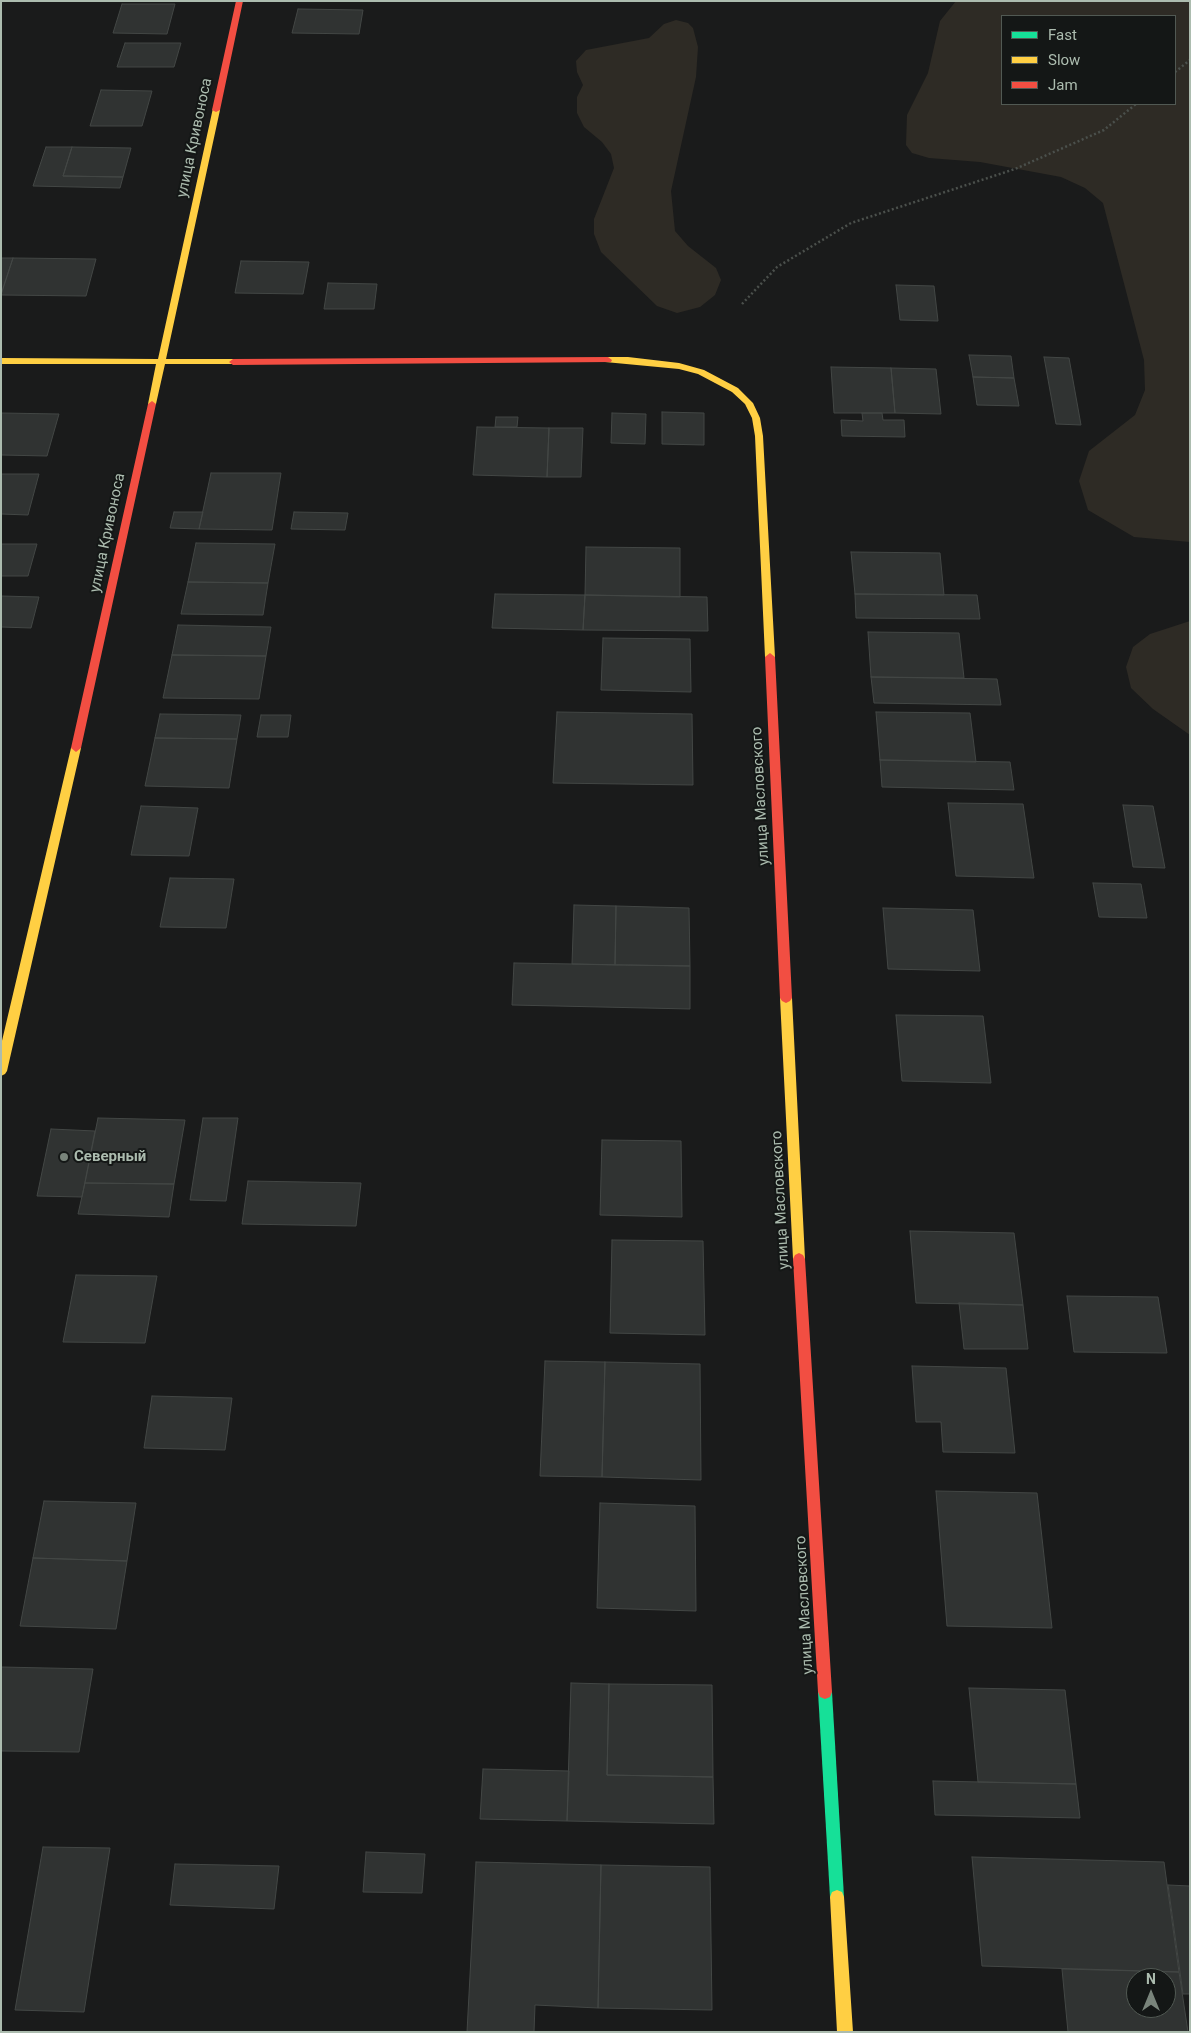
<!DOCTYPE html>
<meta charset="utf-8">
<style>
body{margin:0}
#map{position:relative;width:1191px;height:2033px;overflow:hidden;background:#1a1b1b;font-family:Roboto,sans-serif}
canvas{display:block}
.frame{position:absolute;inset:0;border:2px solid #acbcaf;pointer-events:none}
.legend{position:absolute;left:1001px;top:15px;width:175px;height:90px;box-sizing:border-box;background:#141716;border:1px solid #515953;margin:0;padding:6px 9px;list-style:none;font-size:15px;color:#acbcaf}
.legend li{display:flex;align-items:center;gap:10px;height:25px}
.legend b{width:25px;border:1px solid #515953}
.north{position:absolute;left:1126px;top:1968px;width:50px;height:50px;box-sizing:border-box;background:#141716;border:1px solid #515953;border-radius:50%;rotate:0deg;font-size:14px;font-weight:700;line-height:20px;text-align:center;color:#acbcaf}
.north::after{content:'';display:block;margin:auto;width:18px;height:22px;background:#79847b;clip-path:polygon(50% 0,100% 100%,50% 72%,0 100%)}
</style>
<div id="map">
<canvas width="1191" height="2033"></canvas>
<div class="frame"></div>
<ul class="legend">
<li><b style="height:6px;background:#16e098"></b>Fast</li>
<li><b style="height:6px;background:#ffcf43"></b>Slow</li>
<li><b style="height:6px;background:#f24e42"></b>Jam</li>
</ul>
<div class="north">N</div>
</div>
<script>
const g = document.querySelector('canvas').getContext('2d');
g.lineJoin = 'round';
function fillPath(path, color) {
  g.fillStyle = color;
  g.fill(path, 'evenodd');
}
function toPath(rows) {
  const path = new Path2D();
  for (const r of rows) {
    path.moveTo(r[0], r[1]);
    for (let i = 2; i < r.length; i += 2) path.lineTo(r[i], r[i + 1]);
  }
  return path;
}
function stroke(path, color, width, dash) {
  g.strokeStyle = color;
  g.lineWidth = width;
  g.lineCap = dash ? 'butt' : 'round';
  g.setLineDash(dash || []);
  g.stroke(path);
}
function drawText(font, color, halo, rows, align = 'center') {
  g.font = font + ' Roboto,sans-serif';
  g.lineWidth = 4;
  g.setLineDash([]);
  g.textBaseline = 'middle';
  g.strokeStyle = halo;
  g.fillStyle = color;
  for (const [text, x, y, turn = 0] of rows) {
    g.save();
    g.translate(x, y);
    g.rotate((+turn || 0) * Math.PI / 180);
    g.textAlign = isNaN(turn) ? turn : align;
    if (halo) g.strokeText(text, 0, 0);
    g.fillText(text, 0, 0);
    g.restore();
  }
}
const green = toPath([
 [956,1,1190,1,1190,542,1134,537,1088,510,1079,481,1089,451,1135,415,1145,390,1144,360,1103,203,1085,188,1061,177,980,162,929,158,912,153,906,145,907,115,928,73,940,21],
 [1002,16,1175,16,1175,104,1002,104],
 [676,20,688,23,693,28,698,47,696,77,671,191,675,231,688,246,716,268,721,280,715,295,700,307,677,313,657,306,601,252,594,234,594,219,614,168,611,154,602,142,584,127,577,113,577,97,583,85,577,72,576,61,586,50,649,38,664,24],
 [1190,621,1190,735,1153,709,1131,688,1126,667,1133,647,1150,634]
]);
const building = toPath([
 [122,4,175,4,167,34,113,33,122,4],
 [298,9,363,10,359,34,292,33,298,9],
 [125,43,181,43,174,67,117,67,125,43],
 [101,90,152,91,142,126,90,126,101,90],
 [46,147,72,147,63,176,123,177,120,188,33,186,46,147],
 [72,147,131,148,123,177,63,176,72,147],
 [1,258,13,258,1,294,1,258],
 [13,258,96,259,86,296,1,295,13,258],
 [241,261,309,262,303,294,235,293,241,261],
 [328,283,377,284,374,309,324,309,328,283],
 [896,285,934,286,938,321,900,320,896,285],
 [969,355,1011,356,1014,378,973,377,969,355],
 [1044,357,1069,358,1081,425,1056,424,1044,357],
 [831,367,891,368,895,413,834,413,831,367],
 [891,368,936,369,941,414,895,413,891,368],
 [973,377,1014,378,1019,406,977,405,973,377],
 [662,412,704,413,704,445,662,444,662,412],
 [1,413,59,414,47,456,1,455,1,413],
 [612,413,646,414,645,444,611,443,612,413],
 [862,413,882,413,883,420,904,420,905,437,842,436,841,420,863,421,862,413],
 [496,417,518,417,517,427,495,427,496,417],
 [477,427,549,428,547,477,473,475,477,427],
 [549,428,583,428,581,477,547,477,549,428],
 [211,473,281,473,272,530,199,529,211,473],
 [1,474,39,474,28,515,1,514,1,474],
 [174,512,203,512,199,529,170,528,174,512],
 [294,512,348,513,345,530,291,529,294,512],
 [196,543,275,544,268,583,188,582,196,543],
 [1,544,37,544,28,576,1,576,1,544],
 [586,547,680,548,680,597,585,595,586,547],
 [851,552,940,553,944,595,855,594,851,552],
 [188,582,268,583,263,615,181,614,188,582],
 [495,594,585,595,583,630,492,628,495,594],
 [855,594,977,595,980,619,856,618,855,594],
 [585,595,707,597,708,631,583,630,585,595],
 [1,596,39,597,31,628,1,627,1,596],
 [178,625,271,627,266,656,172,655,178,625],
 [868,632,959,633,964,678,871,677,868,632],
 [603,638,690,639,691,692,601,690,603,638],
 [172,655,266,656,259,699,163,698,172,655],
 [871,677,997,679,1001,705,874,703,871,677],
 [557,712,692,714,693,785,553,783,557,712],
 [876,712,970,713,976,762,880,760,876,712],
 [160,714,241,715,237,739,155,738,160,714],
 [261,715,291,715,288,737,257,737,261,715],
 [155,738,237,739,229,788,145,786,155,738],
 [880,760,1010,762,1014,790,882,787,880,760],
 [948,803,1023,804,1034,878,956,876,948,803],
 [1123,805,1153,806,1165,868,1133,867,1123,805],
 [141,806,198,808,189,856,131,855,141,806],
 [170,878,234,879,226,928,160,927,170,878],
 [1093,883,1141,884,1147,918,1099,917,1093,883],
 [574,905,616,906,615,965,572,964,574,905],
 [616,906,689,908,690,966,615,965,616,906],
 [883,908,973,910,980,971,888,969,883,908],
 [514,963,690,966,690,1009,512,1005,514,963],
 [896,1015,983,1016,991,1083,902,1081,896,1015],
 [98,1118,185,1120,174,1184,85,1183,98,1118],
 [203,1118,238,1118,226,1201,190,1200,203,1118],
 [51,1129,95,1131,82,1197,37,1196,51,1129],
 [602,1140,681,1141,682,1217,600,1215,602,1140],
 [248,1181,361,1183,356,1226,242,1224,248,1181],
 [85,1183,174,1184,169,1217,78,1214,85,1183],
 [910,1231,1014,1233,1023,1305,916,1303,910,1231],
 [612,1240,703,1241,705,1335,610,1333,612,1240],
 [76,1275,157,1276,145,1343,63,1342,76,1275],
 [1067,1296,1158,1297,1167,1353,1074,1352,1067,1296],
 [959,1303,1023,1305,1028,1349,964,1349,959,1303],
 [545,1361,605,1362,602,1477,540,1476,545,1361],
 [605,1362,700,1364,701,1480,602,1477,605,1362],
 [912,1366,1006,1368,1015,1453,943,1452,941,1422,916,1422,912,1366],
 [152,1396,232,1398,225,1450,144,1448,152,1396],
 [936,1491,1037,1493,1052,1628,947,1626,936,1491],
 [44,1501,136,1503,127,1561,33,1558,44,1501],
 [600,1503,695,1506,696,1611,597,1608,600,1503],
 [33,1558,127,1561,116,1629,20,1626,33,1558],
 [1,1667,93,1669,79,1752,1,1751,1,1667],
 [571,1683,609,1684,607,1775,713,1777,714,1824,567,1821,571,1683],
 [609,1684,712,1685,713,1777,607,1775,609,1684],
 [969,1688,1065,1690,1076,1784,978,1782,969,1688],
 [483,1769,569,1771,567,1821,480,1819,483,1769],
 [933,1781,1076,1784,1080,1818,935,1815,933,1781],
 [43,1847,110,1848,84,2012,15,2010,43,1847],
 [366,1852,425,1854,422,1893,363,1892,366,1852],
 [972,1857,1164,1862,1179,1972,982,1966,972,1857],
 [476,1862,601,1865,598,2008,535,2005,534,2032,467,2032,476,1862],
 [175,1864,279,1866,274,1909,170,1905,175,1864],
 [601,1865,710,1867,712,2010,598,2008,601,1865],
 [1168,1885,1190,1886,1190,1994,1183,1994,1168,1885],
 [1062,1969,1179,1972,1188,2032,1068,2032,1062,1969],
 [1136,1978,1166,1978,1166,2008,1136,2008,1136,1978]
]);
const path = toPath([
 [1175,72,1190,60],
 [742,304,777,267,851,223,1015,169,1104,130,1136,104]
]);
const fast = toPath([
 [825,1685,830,1687,832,1692,844,1897,842,1902,837,1904,832,1902,830,1897,818,1692,820,1687,825,1685]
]);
const slow = toPath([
 [213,108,220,110,166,359,233,359,237,362,236,364,165,364,156,404,152,407,148,404,156,364,1,364,1,358,158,359,213,108],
 [608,357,628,357,679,363,704,370,738,388,753,403,760,418,763,436,775,657,773,659,770,661,765,657,755,436,752,418,745,404,732,392,698,374,679,369,605,362,604,360,608,357],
 [76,744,81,748,7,1071,5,1074,1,1076,1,1045,71,748,76,744],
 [786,993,790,995,792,998,805,1259,803,1263,799,1265,795,1263,793,1259,780,998,782,995,786,993],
 [837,1890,842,1892,844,1897,853,2032,837,2032,830,1897,832,1892,837,1890]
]);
const jam = toPath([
 [236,1,243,1,220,110,216,112,212,110,236,1],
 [608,357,612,360,611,362,233,365,229,362,233,359,608,357],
 [152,401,156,404,81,748,76,752,71,748,148,404,152,401],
 [770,653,775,657,792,998,790,1001,786,1003,782,1001,780,998,765,657,770,653],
 [799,1253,803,1255,805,1259,832,1692,830,1697,825,1699,820,1697,818,1692,793,1259,795,1255,799,1253]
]);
const markers = [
 [64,1157,5,"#79847b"]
];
const streetNames = [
 ["улица Кривоноса",195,138,-78],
 ["улица Кривоноса",108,533,-78],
 ["улица Масловского",761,796,-93],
 ["улица Масловского",781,1200,-93],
 ["улица Масловского",805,1605,-93]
];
const poiNames = [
 ["Северный",74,1157]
];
fillPath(green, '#2e2b25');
fillPath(building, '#303332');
stroke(building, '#434745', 1);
stroke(path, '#4b504c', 2.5, [2, 2.5]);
fillPath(fast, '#16e098');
fillPath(slow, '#ffcf43');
fillPath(jam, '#f24e42');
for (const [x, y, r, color] of markers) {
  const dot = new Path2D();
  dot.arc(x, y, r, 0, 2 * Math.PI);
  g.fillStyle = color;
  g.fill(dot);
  stroke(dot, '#141716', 2);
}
drawText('15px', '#acbcaf', '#141716', streetNames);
drawText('bold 15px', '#acbcaf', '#141716', poiNames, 'left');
</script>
